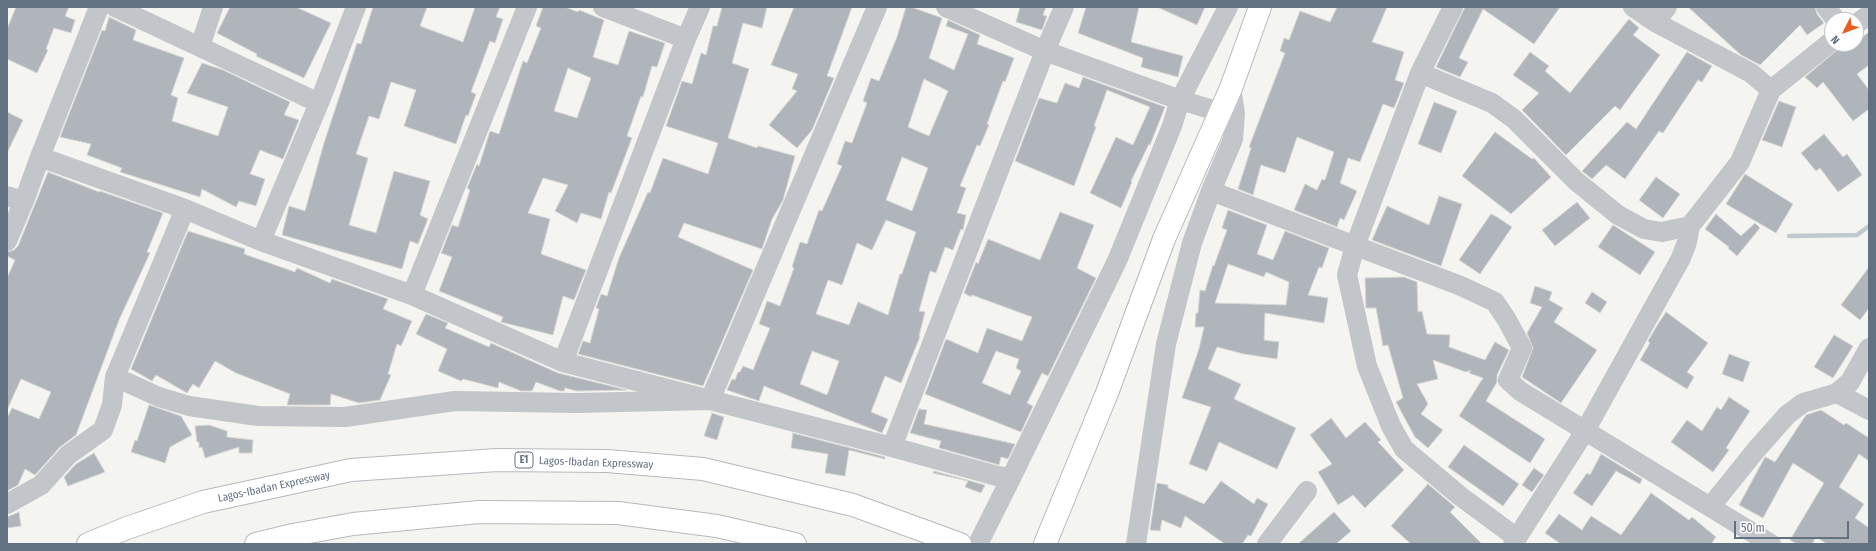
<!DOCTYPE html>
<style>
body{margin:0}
#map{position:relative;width:1876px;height:551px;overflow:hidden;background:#f4f5f0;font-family:"Fira Sans Condensed",sans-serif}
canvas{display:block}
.frame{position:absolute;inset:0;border:8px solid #637283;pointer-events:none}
.north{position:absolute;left:1824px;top:12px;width:40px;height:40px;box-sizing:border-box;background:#fff;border:1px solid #c1c7cd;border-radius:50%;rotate:228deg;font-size:11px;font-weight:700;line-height:16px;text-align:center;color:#637283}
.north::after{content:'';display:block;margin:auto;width:14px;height:18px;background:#e95e1d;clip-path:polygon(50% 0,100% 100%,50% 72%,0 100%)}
.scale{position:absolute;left:1734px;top:521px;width:115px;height:18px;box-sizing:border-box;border:2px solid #637283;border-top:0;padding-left:5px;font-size:12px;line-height:14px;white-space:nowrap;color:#637283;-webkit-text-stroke:3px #fff;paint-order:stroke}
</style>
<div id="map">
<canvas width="1876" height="551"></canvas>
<div class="frame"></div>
<div class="north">N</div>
<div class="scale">50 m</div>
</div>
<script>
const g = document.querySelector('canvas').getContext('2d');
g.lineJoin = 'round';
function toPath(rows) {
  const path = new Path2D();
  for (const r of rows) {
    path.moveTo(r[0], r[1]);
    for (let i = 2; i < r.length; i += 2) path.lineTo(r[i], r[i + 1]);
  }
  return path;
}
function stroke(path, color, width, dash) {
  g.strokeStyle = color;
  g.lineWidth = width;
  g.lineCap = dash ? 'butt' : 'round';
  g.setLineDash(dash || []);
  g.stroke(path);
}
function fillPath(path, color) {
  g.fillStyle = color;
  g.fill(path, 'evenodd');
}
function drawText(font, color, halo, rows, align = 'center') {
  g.font = font + ' "Fira Sans Condensed",sans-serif';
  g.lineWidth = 4;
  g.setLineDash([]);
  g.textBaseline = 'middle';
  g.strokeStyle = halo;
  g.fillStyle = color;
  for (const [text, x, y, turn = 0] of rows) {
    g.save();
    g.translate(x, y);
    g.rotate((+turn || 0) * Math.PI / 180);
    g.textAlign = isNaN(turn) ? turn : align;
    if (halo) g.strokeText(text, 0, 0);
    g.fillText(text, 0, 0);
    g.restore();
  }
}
const stream = toPath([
 [1789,236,1857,235,1869,226]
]);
const building = toPath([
 [16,7,69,7,65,16,75,20,71,33,54,28,46,49,48,50,37,73,7,59,7,29,16,7],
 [230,7,296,7,331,23,304,78,256,56,257,54,217,33,230,7],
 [373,7,427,7,420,26,463,42,475,7,500,7,496,17,503,19,495,43,490,41,471,92,476,94,468,116,466,115,456,144,404,126,416,90,391,82,379,119,369,116,356,154,368,158,349,225,376,233,394,171,430,181,420,215,428,219,418,244,410,241,402,269,282,235,289,206,305,211,324,143,357,43,361,44,373,7],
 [543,7,565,7,578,12,579,10,604,20,593,57,618,65,629,31,665,43,657,67,652,66,643,97,641,96,627,136,632,138,611,193,609,192,601,219,581,213,577,223,555,211,568,185,543,178,528,213,550,219,541,254,586,270,574,300,563,296,553,335,501,322,503,317,439,291,452,257,441,253,442,251,452,225,458,227,470,190,467,188,477,164,479,166,490,131,499,134,523,61,527,63,541,28,536,26,543,7],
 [568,68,591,78,577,118,554,111,568,68],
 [722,7,767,7,762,28,743,23,732,63,749,69,728,138,757,148,758,146,795,156,783,200,772,219,762,249,684,223,678,237,753,270,703,386,578,354,583,341,590,343,599,309,596,308,601,294,607,296,619,258,648,192,650,193,663,158,708,174,718,143,666,126,682,81,692,84,701,53,706,55,713,26,717,26,722,7],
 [794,7,852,7,827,76,834,78,812,130,797,148,769,125,797,91,792,89,798,74,771,65,794,7],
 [906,7,911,7,942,18,929,58,954,70,968,34,946,26,948,20,980,35,977,44,1014,58,1005,82,1003,81,987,124,989,125,980,146,977,145,960,186,966,188,957,213,966,215,963,230,961,229,953,250,945,247,936,273,930,271,919,311,925,312,919,336,920,337,910,361,901,383,885,376,871,412,888,419,882,433,764,386,759,401,727,390,732,379,735,380,738,372,740,372,743,366,753,370,770,328,759,324,767,301,780,306,794,268,792,267,800,242,807,244,819,210,822,211,842,166,837,164,845,141,852,143,867,103,863,101,871,78,879,81,897,37,906,7],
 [924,79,948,91,929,136,908,127,924,79],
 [902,157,928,168,912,211,886,200,902,157],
 [886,220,916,232,902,274,900,274,888,315,858,302,849,325,816,314,828,280,842,285,857,243,872,250,886,220],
 [812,351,839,361,827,395,800,384,812,351],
 [1020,7,1046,7,1043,15,1047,16,1042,30,1016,22,1020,7],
 [1086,7,1139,7,1131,42,1183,56,1178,77,1141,67,1143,58,1078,33,1086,7],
 [1157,7,1205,7,1197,25,1157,7],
 [1337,7,1387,7,1372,42,1404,52,1395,80,1404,83,1394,108,1383,104,1360,162,1348,158,1340,183,1357,191,1344,220,1340,218,1337,227,1294,210,1305,184,1317,190,1322,179,1325,180,1334,152,1297,137,1285,173,1261,165,1253,195,1238,189,1251,148,1249,147,1285,53,1280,51,1284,38,1289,40,1300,11,1330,22,1337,7],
 [1465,7,1560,7,1534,44,1483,9,1459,58,1468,62,1460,77,1436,67,1465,7],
 [1688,7,1815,7,1817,14,1824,23,1807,35,1800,25,1760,65,1741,55,1688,7],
 [109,17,136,30,133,40,184,58,171,95,178,98,172,121,218,136,228,107,187,93,202,63,223,70,290,102,284,115,299,120,283,159,260,150,250,174,265,179,256,206,239,201,236,207,202,189,200,197,120,172,122,168,87,155,91,144,60,137,102,30,105,31,109,17],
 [1629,19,1639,28,1633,35,1660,55,1620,110,1615,106,1566,155,1522,110,1539,93,1513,75,1530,52,1549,66,1545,71,1570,93,1629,19],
 [1869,32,1869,65,1857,74,1869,90,1869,109,1853,121,1823,82,1817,88,1805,77,1842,46,1846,49,1853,44,1856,44,1856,42,1869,32],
 [1687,52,1712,66,1702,82,1698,80,1663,133,1659,131,1625,179,1606,165,1592,179,1582,171,1627,122,1636,129,1687,52],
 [1083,77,1165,107,1150,145,1149,144,1131,181,1132,182,1121,208,1090,193,1116,137,1133,145,1150,107,1107,90,1094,126,1096,127,1074,186,1015,161,1039,98,1057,103,1065,83,1079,88,1083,77],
 [1779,101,1796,107,1782,147,1762,140,1779,101],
 [1434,102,1457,111,1441,153,1418,144,1434,102],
 [7,112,23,120,7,153,7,112],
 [1495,132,1532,159,1534,158,1551,177,1511,214,1462,176,1495,132],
 [1824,134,1843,157,1847,154,1862,175,1838,192,1820,168,1816,171,1801,153,1824,134],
 [48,172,99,192,100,191,163,213,147,252,150,253,119,320,76,435,60,447,35,475,25,469,18,485,7,491,7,418,12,408,39,419,51,392,21,379,7,410,7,278,15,260,7,256,7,252,14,250,18,246,48,172],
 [1745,174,1793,204,1776,233,1726,204,1745,174],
 [1656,177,1680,194,1663,218,1639,200,1656,177],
 [1439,196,1462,204,1441,266,1372,240,1387,206,1429,225,1439,196],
 [1577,202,1590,218,1555,246,1542,230,1577,202],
 [1228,210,1267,225,1257,254,1273,260,1285,231,1329,248,1322,268,1319,267,1308,295,1328,298,1324,323,1265,313,1264,340,1279,342,1277,359,1244,354,1217,347,1208,369,1241,384,1234,399,1296,428,1277,469,1219,442,1207,471,1189,464,1211,407,1182,398,1199,349,1204,327,1195,327,1196,313,1198,313,1200,290,1205,291,1213,265,1214,266,1227,230,1222,228,1228,210],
 [1228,264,1264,277,1266,272,1289,282,1286,305,1215,303,1228,264],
 [1060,212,1094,225,1077,268,1096,278,1048,376,1042,373,1027,403,1033,406,1021,432,925,394,946,339,978,353,987,328,1022,341,1032,317,972,295,971,297,964,293,976,262,978,264,988,239,1040,260,1060,212],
 [996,351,1019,359,1016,368,1021,371,1010,395,982,383,996,351],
 [1491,214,1497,217,1512,227,1480,274,1459,260,1491,214],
 [1716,214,1741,236,1755,223,1760,228,1737,256,1728,248,1729,247,1705,229,1716,214],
 [1613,225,1655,252,1640,275,1598,247,1613,225],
 [188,231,245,249,244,254,295,272,297,268,330,283,332,279,388,299,383,309,412,321,401,346,397,344,388,374,391,375,380,400,359,403,331,394,330,405,287,405,290,394,236,373,215,361,199,388,193,384,187,393,156,375,152,381,131,369,188,231],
 [1869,267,1869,308,1860,320,1841,305,1869,267],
 [1404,277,1417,282,1418,312,1422,311,1427,334,1450,335,1449,347,1485,360,1495,342,1509,350,1497,375,1497,382,1486,401,1545,439,1530,463,1459,416,1483,378,1469,373,1471,370,1466,372,1433,360,1438,379,1417,384,1428,404,1421,414,1443,430,1428,448,1415,437,1396,402,1403,398,1388,345,1383,346,1376,308,1366,308,1365,278,1404,277],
 [1535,286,1552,292,1549,300,1563,308,1554,322,1597,350,1561,403,1522,377,1533,348,1527,333,1542,307,1530,303,1535,286],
 [1592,292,1607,302,1600,313,1585,303,1592,292],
 [1666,312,1708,343,1687,372,1694,377,1687,389,1640,360,1650,343,1648,341,1658,324,1666,312],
 [426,314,448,323,445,328,489,347,491,343,558,373,627,390,577,391,565,388,564,391,560,391,536,382,532,391,521,391,499,382,498,388,463,379,461,381,438,371,447,349,416,334,426,314],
 [1834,335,1853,346,1833,378,1814,367,1834,335],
 [1729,354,1750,362,1743,382,1722,374,1729,354],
 [1729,397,1750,411,1726,448,1729,450,1713,472,1671,442,1687,420,1702,431,1717,407,1721,410,1729,397],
 [149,405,181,416,192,435,170,447,165,463,131,452,135,440,137,441,149,405],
 [919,409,927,410,924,424,1015,444,1008,459,1001,457,999,465,939,448,941,441,910,433,919,409],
 [1821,410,1844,425,1846,423,1869,438,1869,461,1859,454,1839,487,1864,504,1855,518,1869,528,1869,544,1827,544,1816,537,1812,544,1797,544,1790,540,1824,483,1793,463,1763,518,1739,505,1765,457,1775,462,1806,415,1821,410],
 [712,413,724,417,717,440,704,436,712,413],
 [1331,418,1346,438,1365,422,1381,440,1378,442,1404,470,1365,508,1353,495,1338,505,1318,472,1332,464,1310,435,1331,418],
 [209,425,227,431,227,437,253,440,252,453,239,453,239,447,205,458,202,447,199,448,199,442,197,442,195,426,209,425],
 [793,433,885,457,885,459,849,450,845,476,825,473,828,454,791,448,793,433],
 [1464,445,1519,484,1503,506,1448,467,1464,445],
 [94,453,105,472,68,486,64,477,76,464,94,453],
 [1601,454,1642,479,1640,484,1616,471,1592,506,1573,493,1587,473,1590,475,1601,454],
 [1534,468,1544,475,1532,492,1522,485,1534,468],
 [934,471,985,485,981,493,965,487,968,481,933,473,934,471],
 [1221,481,1254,504,1257,498,1268,504,1251,536,1248,535,1242,544,1225,544,1185,516,1181,528,1162,520,1160,531,1150,530,1157,483,1168,485,1168,488,1204,504,1221,481],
 [1428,484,1455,507,1450,512,1482,544,1411,544,1391,526,1428,484],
 [1651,493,1689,520,1692,517,1716,537,1711,544,1561,544,1545,533,1559,514,1582,530,1591,516,1621,535,1651,493],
 [19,512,21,526,7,528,7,517,19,512],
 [1334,512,1351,531,1336,544,1298,544,1334,512]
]);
const minor = toPath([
 [115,7,319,103],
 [603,7,686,39],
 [946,7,1045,51,1180,100,1220,112],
 [1453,7,1420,73,1355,246,1347,275,1367,366,1391,426,1404,449,1460,496,1517,538],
 [1633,7,1655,22,1751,73,1771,90],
 [1826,7,1836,20],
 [1650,10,1655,22,1667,7],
 [1856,24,1869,15],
 [200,47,213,7],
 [1420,73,1492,103,1514,119,1576,181,1618,215,1644,229,1662,232,1690,226],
 [40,157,185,209,261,241,412,295,563,362,892,447,997,476,1011,478],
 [1211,191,1461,286,1495,302,1507,320,1522,348,1508,380,1520,391,1771,544],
 [7,196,24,201],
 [7,241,24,201,40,157,99,7],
 [261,241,319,103,356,7],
 [412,295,527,7],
 [563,362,686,39,700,7],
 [115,377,159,397,189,406,258,416,345,417,455,401,576,403,710,400,877,7],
 [1837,393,1869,410],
 [892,447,1045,51,1064,7],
 [7,504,41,485,68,455,103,430,112,405,115,377,185,209],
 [1711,506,1756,450,1787,415,1803,403,1837,393,1850,382,1869,348],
 [978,544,1011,478,1117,261,1172,126,1180,100,1228,7],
 [1136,544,1166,344,1192,243,1211,191,1233,139,1235,114,1231,88],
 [1267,544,1307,491],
 [1513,544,1585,431,1681,258,1687,242,1690,226,1740,162,1771,90,1832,41]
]);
const major = toPath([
 [1045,544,1107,393,1164,239,1231,88,1260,7]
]);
const highway = toPath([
 [88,544,127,528,203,502,351,470,497,460,607,461,703,469,853,505,960,544],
 [256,544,293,535,353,524,479,512,618,513,717,526,795,544]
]);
const shields = [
 [524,460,18]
];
const shieldNames = [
 ["E1",524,460]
];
const streetNames = [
 ["Lagos-Ibadan Expressway",596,463,2],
 ["Lagos-Ibadan Expressway",274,487,-12]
];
stroke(stream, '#c0c9cf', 4.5);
fillPath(building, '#afb5bb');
stroke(building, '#d6d6d3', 1);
stroke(major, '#b5b9bd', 24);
stroke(highway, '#b7b9bc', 24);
stroke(minor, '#c2c5c9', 20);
stroke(major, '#fff', 22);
stroke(highway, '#fff', 22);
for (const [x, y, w] of shields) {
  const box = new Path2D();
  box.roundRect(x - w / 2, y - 8, w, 16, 3);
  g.fillStyle = '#fff';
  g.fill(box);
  stroke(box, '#637283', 1);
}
drawText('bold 10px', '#637283', null, shieldNames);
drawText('11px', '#637283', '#fff', streetNames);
</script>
